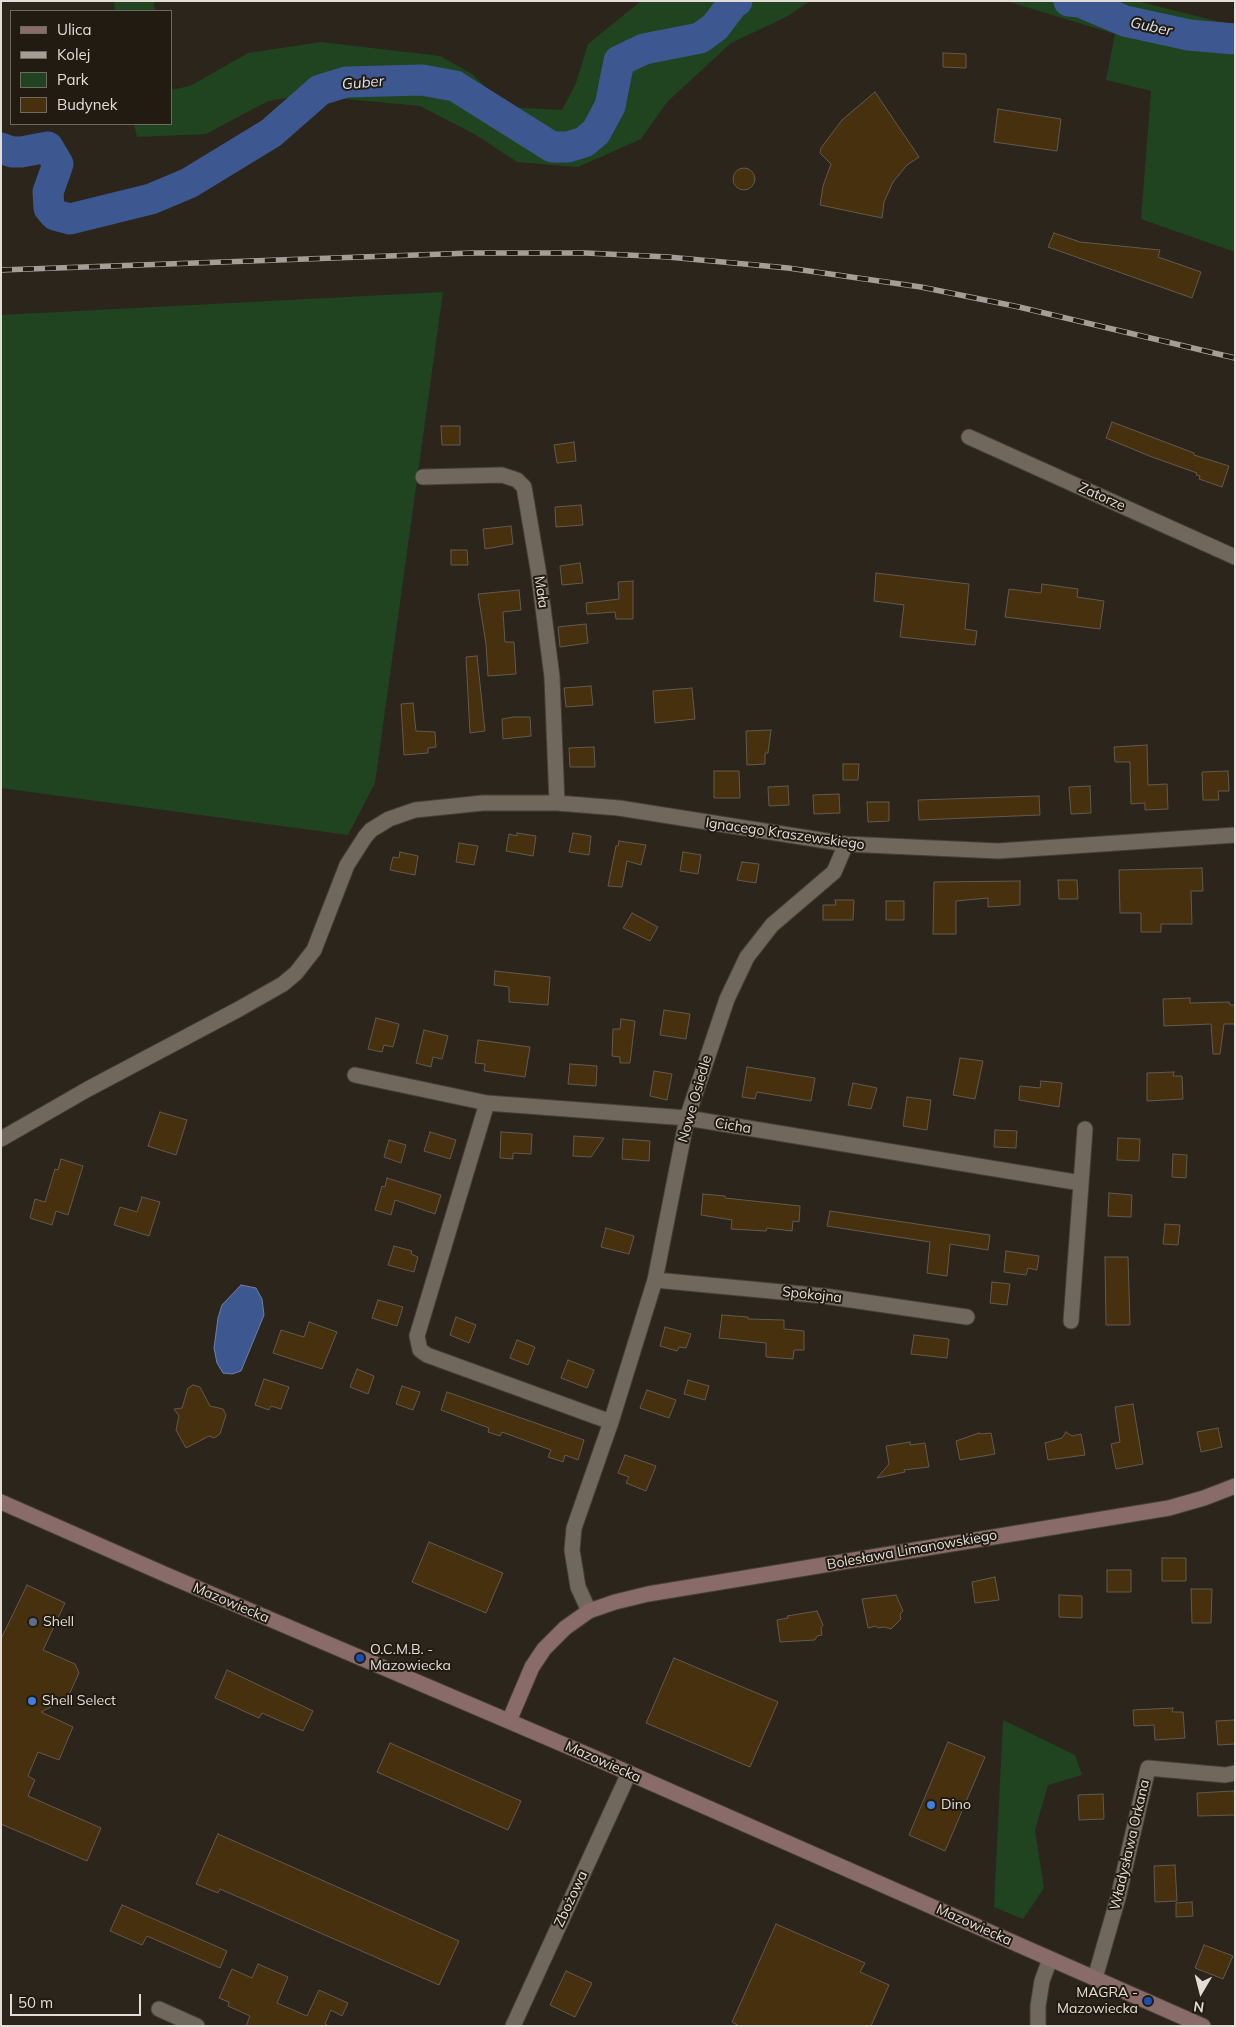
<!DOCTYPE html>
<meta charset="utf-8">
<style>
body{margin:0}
#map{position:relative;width:1236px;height:2027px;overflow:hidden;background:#2c251b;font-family:Mulish,sans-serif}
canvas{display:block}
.frame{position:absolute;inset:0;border:2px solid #e2ddd7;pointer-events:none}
.legend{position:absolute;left:10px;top:10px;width:162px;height:115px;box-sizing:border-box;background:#221b12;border:1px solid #6f6961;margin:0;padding:6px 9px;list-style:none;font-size:15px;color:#e2ddd7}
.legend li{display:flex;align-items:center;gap:10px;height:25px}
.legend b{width:25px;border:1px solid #6f6961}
.north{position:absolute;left:1176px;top:1967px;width:50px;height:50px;-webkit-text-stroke:4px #221b12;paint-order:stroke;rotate:188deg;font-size:14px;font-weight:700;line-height:20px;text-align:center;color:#e2ddd7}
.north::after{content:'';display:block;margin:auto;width:18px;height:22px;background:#e2ddd7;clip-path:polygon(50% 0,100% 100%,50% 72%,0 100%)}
.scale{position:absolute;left:10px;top:1994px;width:131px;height:22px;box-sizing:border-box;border:2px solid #e2ddd7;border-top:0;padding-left:6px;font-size:15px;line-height:18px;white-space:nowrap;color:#e2ddd7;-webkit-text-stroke:4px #221b12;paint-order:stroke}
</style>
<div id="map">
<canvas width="1236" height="2027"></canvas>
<div class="frame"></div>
<ul class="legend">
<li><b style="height:6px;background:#896c69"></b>Ulica</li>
<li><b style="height:6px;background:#a49e97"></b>Kolej</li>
<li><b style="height:14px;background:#204420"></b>Park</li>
<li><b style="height:14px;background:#47300e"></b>Budynek</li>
</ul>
<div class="north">N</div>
<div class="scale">50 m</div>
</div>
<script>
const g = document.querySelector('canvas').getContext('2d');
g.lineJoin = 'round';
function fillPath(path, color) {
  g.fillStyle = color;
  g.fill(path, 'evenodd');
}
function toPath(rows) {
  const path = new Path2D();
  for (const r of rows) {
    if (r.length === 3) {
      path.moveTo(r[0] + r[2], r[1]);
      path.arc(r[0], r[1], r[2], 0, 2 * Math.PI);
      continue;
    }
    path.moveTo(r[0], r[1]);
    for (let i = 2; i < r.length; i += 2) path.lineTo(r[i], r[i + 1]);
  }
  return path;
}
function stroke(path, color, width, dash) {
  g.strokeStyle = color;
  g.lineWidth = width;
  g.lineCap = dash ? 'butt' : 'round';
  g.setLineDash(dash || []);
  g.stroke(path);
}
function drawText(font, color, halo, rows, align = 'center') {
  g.font = font + ' Mulish,sans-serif';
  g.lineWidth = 4;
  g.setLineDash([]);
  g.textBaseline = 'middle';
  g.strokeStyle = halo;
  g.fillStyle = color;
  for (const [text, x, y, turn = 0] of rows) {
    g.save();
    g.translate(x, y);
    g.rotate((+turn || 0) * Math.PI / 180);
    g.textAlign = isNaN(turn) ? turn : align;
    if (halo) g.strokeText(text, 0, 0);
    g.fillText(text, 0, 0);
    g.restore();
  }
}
const green = toPath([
 [114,1,154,1,155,11,115,11],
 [641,1,810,1,788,16,731,43,667,102,641,139,578,167,517,162,476,135,420,106,304,95,268,101,206,134,137,137,134,124,171,124,171,90,190,86,248,53,321,42,440,56,472,74,507,107,562,110,576,83,588,44],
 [1006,1,1137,1,1228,24,1235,24,1235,252,1141,219,1151,91,1106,80,1115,34],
 [443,292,375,783,348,835,1,788,1,315],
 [1003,1720,1075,1755,1082,1775,1048,1785,1035,1830,1044,1888,1023,1919,994,1907]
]);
const water = toPath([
 [241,1285,256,1288,262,1299,264,1315,241,1371,232,1374,223,1373,217,1363,214,1348,218,1318,222,1305,241,1285]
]);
const river = toPath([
 [1069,1,1080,2,1125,21,1189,35,1235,39],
 [1,148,12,152,21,152,48,147,58,164,48,192,49,208,55,215,70,219,151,199,189,183,271,133,320,90,346,82,422,80,455,86,552,147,568,147,584,142,596,132,610,106,619,61,644,49,700,38,715,27,734,2,737,1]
]);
const building = toPath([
 [943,53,966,54,966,68,943,67,943,53],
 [875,92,919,157,907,165,893,182,884,202,882,218,820,205,823,186,831,164,820,153,821,148,842,120,875,92],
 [998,109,1061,119,1057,151,994,142,998,109],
 [744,179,11],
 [1054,233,1080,242,1160,250,1158,257,1201,272,1192,298,1048,247,1054,233],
 [1112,422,1194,453,1194,455,1229,466,1222,487,1199,479,1200,476,1196,475,1197,473,1152,457,1106,438,1112,422],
 [441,426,460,426,460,445,442,445,441,426],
 [574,442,576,461,557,463,554,445,574,442],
 [581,505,583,525,556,527,555,507,581,505],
 [511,526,513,544,485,549,483,529,511,526],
 [451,550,467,550,468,565,451,565,451,550],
 [580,563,583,583,562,585,560,566,580,563],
 [876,573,969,584,965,629,977,631,975,645,900,637,904,605,874,601,876,573],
 [633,581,633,619,616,619,615,612,587,614,586,603,619,599,618,582,633,581],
 [1042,584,1078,589,1077,597,1104,601,1100,629,1005,617,1009,589,1041,593,1042,584],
 [519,590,521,610,503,612,505,642,514,642,516,674,488,676,486,644,478,594,519,590],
 [586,624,588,643,560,647,558,627,586,624],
 [477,656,485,731,470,733,466,657,477,656],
 [591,686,593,705,566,707,564,688,591,686],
 [692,688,695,719,655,723,653,691,692,688],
 [413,703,416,731,435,732,436,747,428,748,428,753,404,755,401,704,413,703],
 [514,717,530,717,531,736,503,739,502,719,514,717],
 [771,730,768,753,765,753,765,764,747,765,746,731,771,730],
 [1147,745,1148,785,1167,784,1168,809,1145,810,1145,803,1131,804,1130,762,1115,762,1114,747,1147,745],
 [594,747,595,767,570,767,569,748,594,747],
 [843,764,859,764,858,780,843,780,843,764],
 [714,771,739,771,740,798,714,798,714,771],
 [1228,771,1229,791,1218,791,1219,800,1203,800,1202,772,1228,771],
 [788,786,789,805,769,806,768,787,788,786],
 [1090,786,1091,813,1071,814,1069,787,1090,786],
 [839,794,840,813,814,814,813,795,839,794],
 [1039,796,1040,815,919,820,918,800,1039,796],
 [867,802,889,802,889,821,868,822,867,802],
 [517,833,536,836,533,856,506,851,509,834,517,836,517,833],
 [573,833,591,836,589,855,569,852,573,833],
 [619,841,646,845,641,865,627,861,622,887,608,886,616,846,618,846,619,841],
 [459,843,478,846,474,865,456,862,459,843],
 [400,852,418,856,415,875,390,870,393,857,399,858,400,852],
 [683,852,701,855,698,874,680,871,683,852],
 [742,862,759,864,756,883,737,880,742,862],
 [1202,868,1203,891,1191,891,1192,924,1161,924,1161,932,1141,932,1141,913,1120,913,1119,870,1202,868],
 [1058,880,1077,880,1078,899,1059,899,1058,880],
 [1020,881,1020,905,988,907,988,898,956,901,956,934,933,934,934,882,1020,881],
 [835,900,854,900,853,920,823,920,823,905,836,905,835,900],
 [886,901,904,901,904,920,886,920,886,901],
 [632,913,658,927,650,941,623,928,632,913],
 [495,971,550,977,548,1005,509,1002,509,987,494,985,495,971],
 [1190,998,1190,1003,1229,1002,1230,1005,1235,1005,1235,1024,1224,1024,1220,1054,1213,1054,1211,1024,1164,1026,1163,999,1190,998],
 [664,1010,690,1014,686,1039,660,1035,664,1010],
 [376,1018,399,1024,393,1047,384,1045,382,1052,368,1049,376,1018],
 [621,1019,635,1021,630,1063,620,1063,620,1057,612,1056,613,1029,620,1029,621,1019],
 [424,1030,448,1036,442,1059,433,1057,431,1067,416,1063,424,1030],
 [478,1040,530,1047,525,1077,484,1071,485,1064,475,1063,478,1040],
 [960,1058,983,1061,975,1099,953,1095,960,1058],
 [570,1064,597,1066,596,1086,568,1084,570,1064],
 [747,1067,815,1078,811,1101,757,1092,755,1099,742,1097,747,1067],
 [654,1071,672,1074,667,1100,650,1096,654,1071],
 [1174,1072,1173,1076,1182,1076,1183,1099,1147,1101,1147,1073,1174,1072],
 [1041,1081,1062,1083,1059,1107,1019,1100,1020,1086,1040,1088,1041,1081],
 [853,1083,877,1088,871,1109,848,1105,853,1083],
 [907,1097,931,1100,927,1130,903,1126,907,1097],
 [160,1112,187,1120,176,1155,148,1146,160,1112],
 [995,1130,1017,1131,1016,1148,994,1147,995,1130],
 [430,1132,456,1140,450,1159,424,1151,430,1132],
 [501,1132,532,1134,531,1154,513,1153,513,1159,500,1158,501,1132],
 [574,1136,604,1138,591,1157,573,1156,574,1136],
 [1118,1138,1140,1139,1139,1161,1117,1160,1118,1138],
 [623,1139,650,1141,649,1161,622,1159,623,1139],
 [389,1140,406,1145,401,1163,384,1157,389,1140],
 [1173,1154,1187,1155,1186,1178,1172,1177,1173,1154],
 [61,1159,83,1166,68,1215,56,1211,52,1225,30,1218,35,1199,45,1202,55,1169,58,1170,61,1159],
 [387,1178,441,1195,435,1214,395,1200,391,1215,375,1210,382,1186,385,1187,387,1178],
 [1109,1193,1132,1195,1131,1217,1108,1216,1109,1193],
 [703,1194,725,1196,725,1198,800,1206,799,1222,793,1221,792,1231,767,1228,766,1231,731,1229,732,1220,701,1215,703,1194],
 [142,1197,160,1202,149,1236,114,1225,120,1207,137,1212,142,1197],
 [830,1211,990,1235,988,1250,950,1244,947,1276,927,1273,930,1242,827,1226,830,1211],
 [1165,1224,1180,1225,1178,1245,1163,1244,1165,1224],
 [606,1228,634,1236,629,1254,601,1247,606,1228],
 [394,1246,412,1251,411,1254,418,1257,414,1272,388,1265,394,1246],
 [1006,1251,1039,1256,1037,1270,1028,1268,1026,1275,1004,1272,1006,1251],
 [1105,1257,1128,1257,1130,1325,1106,1325,1105,1257],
 [992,1282,1010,1284,1007,1305,990,1303,992,1282],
 [378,1300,403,1307,397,1326,372,1318,378,1300],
 [722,1315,748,1317,748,1319,784,1320,784,1329,804,1331,804,1350,794,1350,793,1359,766,1357,766,1343,719,1338,722,1315],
 [456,1317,476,1325,469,1343,450,1335,456,1317],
 [309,1322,337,1332,322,1369,273,1353,281,1330,304,1337,309,1322],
 [665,1327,691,1334,686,1348,679,1347,677,1351,660,1346,665,1327],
 [914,1335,949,1339,947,1358,911,1354,914,1335],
 [517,1340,535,1347,528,1365,510,1358,517,1340],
 [568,1360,594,1370,587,1388,561,1378,568,1360],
 [357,1369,374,1376,368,1394,350,1387,357,1369],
 [264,1379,289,1387,281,1409,271,1406,269,1410,255,1405,264,1379],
 [688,1380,709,1386,705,1400,684,1394,688,1380],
 [193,1385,200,1387,210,1406,223,1409,226,1415,220,1434,214,1438,209,1436,186,1448,176,1430,179,1416,174,1409,182,1408,188,1388,193,1385],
 [402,1386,420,1392,413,1410,396,1404,402,1386],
 [647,1390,676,1400,669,1418,640,1408,647,1390],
 [447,1392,584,1440,578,1460,565,1455,563,1462,548,1457,551,1450,502,1432,500,1436,488,1432,489,1428,441,1410,447,1392],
 [1133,1404,1143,1464,1116,1469,1111,1444,1120,1442,1115,1407,1133,1404],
 [1218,1428,1222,1447,1201,1452,1197,1432,1218,1428],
 [1066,1432,1072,1436,1081,1434,1085,1455,1048,1460,1045,1443,1062,1438,1066,1432],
 [979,1433,981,1434,991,1433,995,1454,960,1460,956,1441,979,1433],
 [910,1442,910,1445,925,1443,929,1467,904,1470,905,1472,877,1478,889,1464,886,1446,910,1442],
 [625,1455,656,1466,646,1491,626,1483,629,1477,618,1473,625,1455],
 [429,1542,503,1573,486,1613,412,1582,429,1542],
 [1162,1558,1186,1558,1186,1581,1162,1581,1162,1558],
 [1107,1570,1131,1570,1131,1592,1107,1592,1107,1570],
 [995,1577,999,1600,975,1603,972,1582,995,1577],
 [27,1585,65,1603,43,1650,75,1664,79,1673,67,1699,41,1712,73,1727,59,1760,38,1752,28,1776,35,1780,28,1796,101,1828,87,1861,1,1824,1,1639,27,1585],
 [1191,1589,1212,1589,1211,1623,1192,1623,1191,1589],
 [896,1595,903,1611,900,1614,901,1619,891,1629,884,1627,878,1628,876,1626,868,1628,862,1599,896,1595],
 [1059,1595,1082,1596,1082,1618,1059,1617,1059,1595],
 [817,1611,823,1625,821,1628,822,1635,817,1636,815,1640,780,1642,777,1620,788,1618,787,1616,817,1611],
 [674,1658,778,1702,750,1767,646,1723,674,1658],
 [227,1670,313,1711,303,1731,262,1713,259,1718,215,1698,227,1670],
 [1173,1708,1172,1712,1183,1712,1185,1738,1155,1740,1154,1725,1134,1726,1133,1710,1173,1708],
 [1235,1720,1235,1744,1218,1745,1216,1721,1235,1720],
 [948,1742,985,1757,945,1851,909,1835,948,1742],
 [390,1743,521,1801,508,1830,377,1772,390,1743],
 [1234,1791,1235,1815,1198,1816,1197,1793,1234,1791],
 [1103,1794,1104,1819,1079,1820,1078,1795,1103,1794],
 [218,1834,459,1941,439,1985,220,1889,218,1893,196,1884,218,1834],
 [1175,1865,1177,1901,1155,1902,1154,1866,1175,1865],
 [1192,1902,1193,1916,1176,1917,1176,1903,1192,1902],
 [122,1905,227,1951,220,1968,147,1936,142,1945,110,1931,122,1905],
 [776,1924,865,1963,860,1972,889,1985,871,2026,739,2026,732,2022,776,1924],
 [1204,1945,1233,1956,1223,1979,1195,1968,1204,1945],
 [258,1964,288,1977,277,2003,307,2016,319,1990,348,2003,342,2016,331,2010,325,2024,329,2026,246,2026,250,2016,228,2006,229,2002,219,1998,232,1969,252,1978,258,1964],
 [566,1971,592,1983,575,2017,550,2005,566,1971]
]);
const street = toPath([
 [969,437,1235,557],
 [423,477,502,475,517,480,524,487,538,569,552,677,557,803],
 [355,1075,487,1103,687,1118,1081,1183],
 [487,1103,417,1336,420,1350,427,1355,611,1422],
 [1,1139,88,1089,239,1009,283,984,296,973,314,950,347,865,365,837,371,830,389,819,415,810,483,803,557,803,619,808,846,844,998,851,1235,835],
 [655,1280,824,1296,967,1317],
 [1071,1321,1085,1129],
 [589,1611,578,1587,572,1550,574,1528,611,1422,655,1280,687,1118,727,999,747,957,772,925,834,872,846,844],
 [1095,1978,1118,1898,1148,1768,1225,1775,1235,1773],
 [159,2009,197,2026],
 [513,2026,629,1773],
 [1038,2026,1038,2006,1042,1981,1050,1959]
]);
const secondary = toPath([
 [1,1502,169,1576,588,1755,1203,2026],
 [509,1721,532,1667,544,1649,565,1628,589,1611,615,1602,648,1594,1169,1508,1204,1498,1235,1486]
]);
const rail = toPath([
 [1,270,472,253,586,253,668,257,788,268,921,287,1019,307,1235,358]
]);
const markers = [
 [33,1622,5,"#5c6f8a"],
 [360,1658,5,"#1a4fb4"],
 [32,1701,5,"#3f7fe0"],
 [931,1805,5,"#3f7fe0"],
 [1148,2001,5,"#1a4fb4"]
];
const streetNames = [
 ["Zatorze",1102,497,24],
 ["Mała",541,592,82],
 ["Ignacego Kraszewskiego",785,834,8],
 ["Nowe Osiedle",695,1099,-74],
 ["Cicha",733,1126,9],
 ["Spokojna",812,1295,6],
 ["Bolesława Limanowskiego",912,1550,-10],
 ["Mazowiecka",231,1603,23],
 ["Mazowiecka",603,1762,24],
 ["Władysława Orkana",1130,1845,-77],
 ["Zbożowa",571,1899,-65],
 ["Mazowiecka",974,1925,24]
];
const poiNames = [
 ["Shell",43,1622],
 ["O.C.M.B. -",370,1650],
 ["Mazowiecka",370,1666],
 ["Shell Select",42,1701],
 ["Dino",941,1805],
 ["MAGRA -",1138,1993,"right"],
 ["Mazowiecka",1138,2009,"right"]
];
const waterNames = [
 ["Guber",1151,27,12],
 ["Guber",363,83,-5]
];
fillPath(green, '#204420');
fillPath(water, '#3d5890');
stroke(water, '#6e80a5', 1);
stroke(river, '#3d5890', 31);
fillPath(building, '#47300e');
stroke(building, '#625a4f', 1);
stroke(street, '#454038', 17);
stroke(secondary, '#454038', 17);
stroke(street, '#71685d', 15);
stroke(secondary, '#896c69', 15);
stroke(rail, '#a49e97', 5.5);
stroke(rail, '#221b12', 4, [11]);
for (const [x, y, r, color] of markers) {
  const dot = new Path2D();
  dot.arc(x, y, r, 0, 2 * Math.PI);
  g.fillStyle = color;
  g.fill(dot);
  stroke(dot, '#221b12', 2);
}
drawText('14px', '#e2ddd7', '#221b12', streetNames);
drawText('14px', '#e2ddd7', '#221b12', poiNames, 'left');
drawText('italic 15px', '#d7e0f1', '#221b12', waterNames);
</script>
